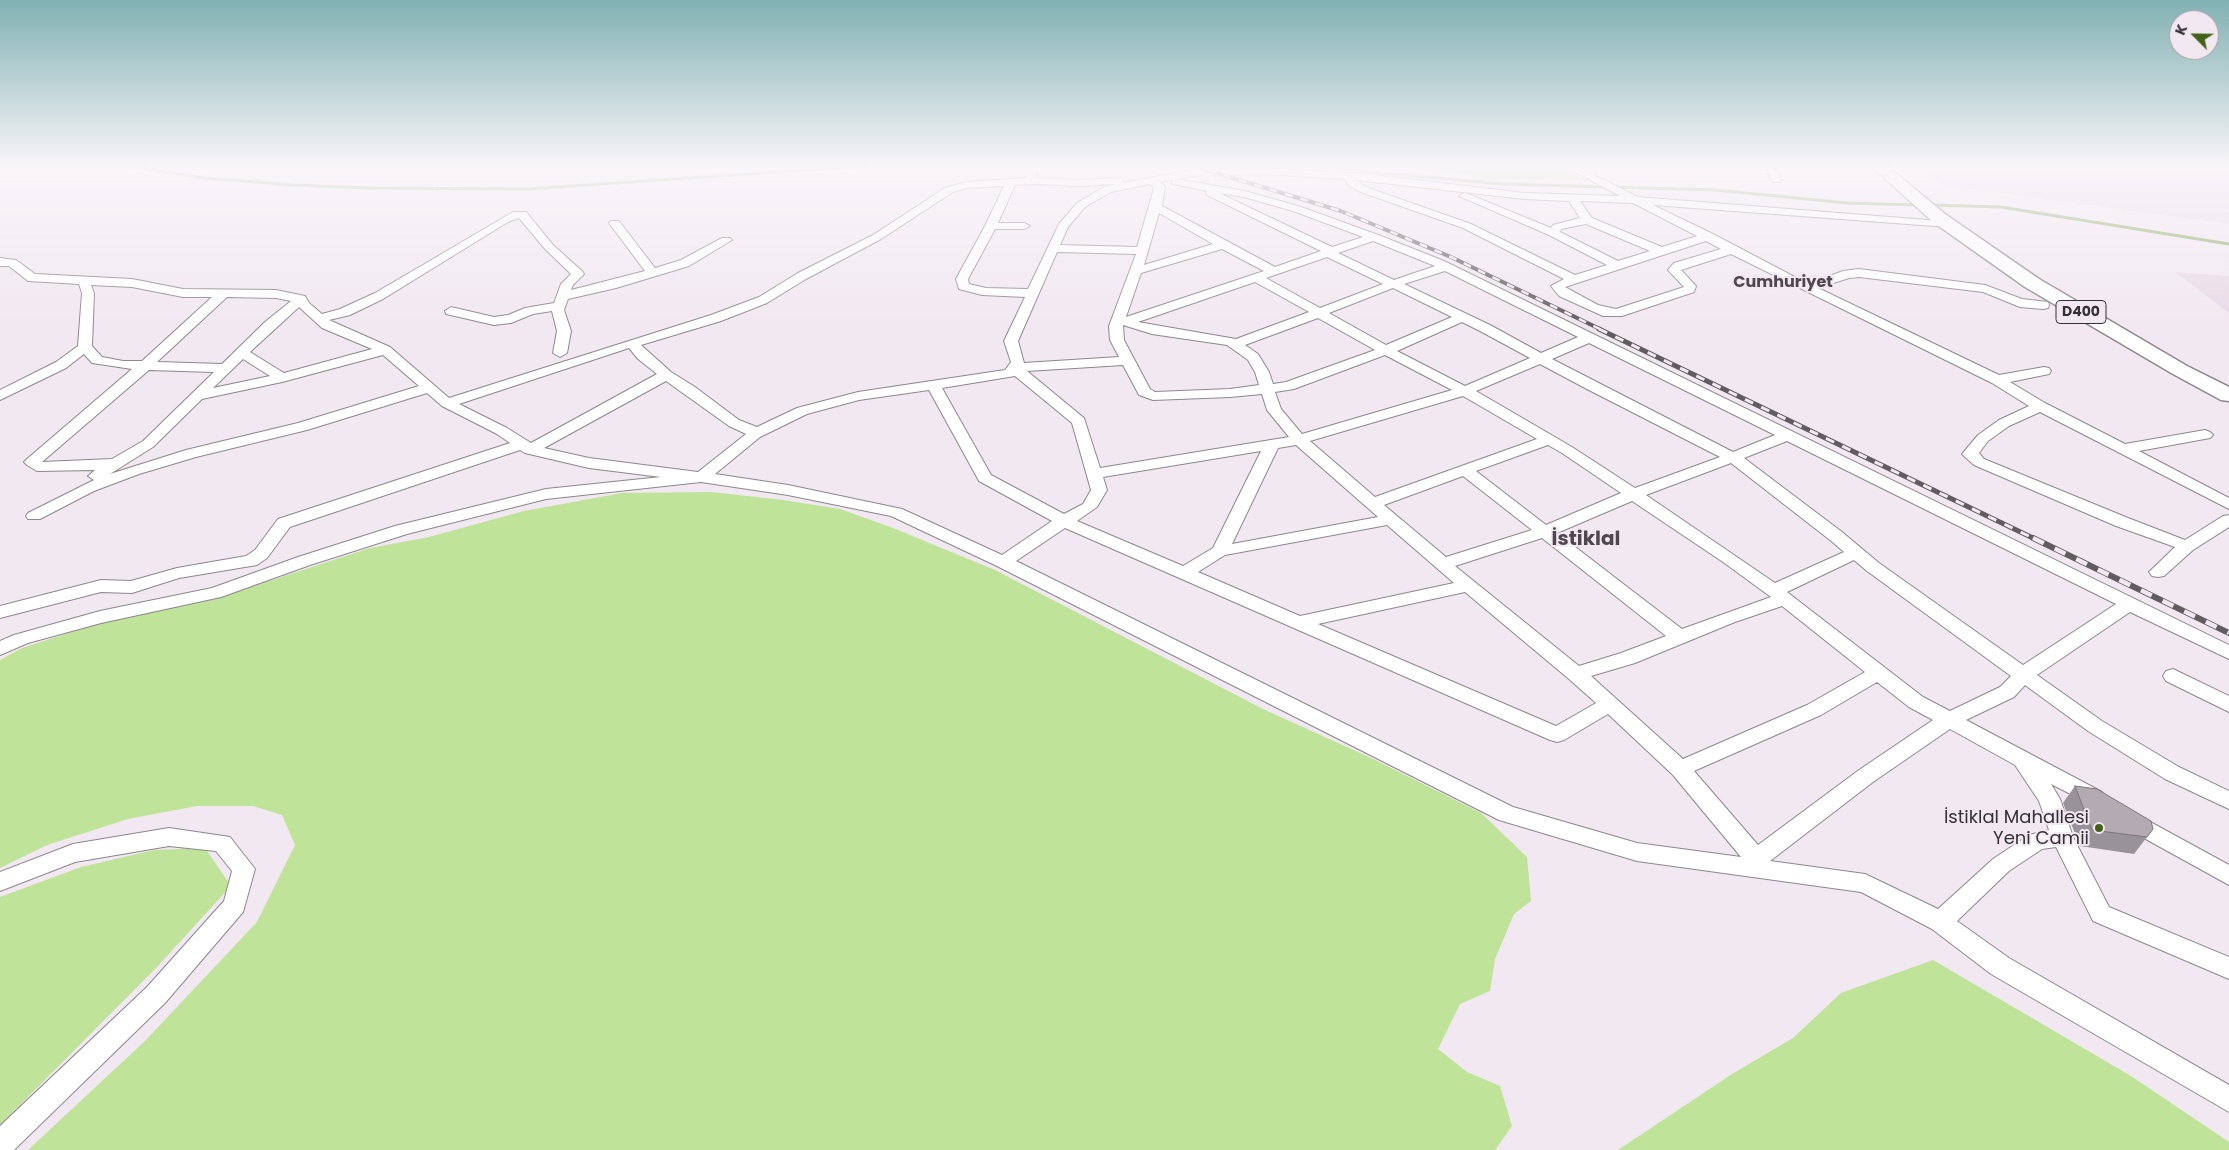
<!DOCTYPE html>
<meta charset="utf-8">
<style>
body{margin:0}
#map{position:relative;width:2229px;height:1150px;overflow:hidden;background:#f2e8f1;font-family:Poppins,sans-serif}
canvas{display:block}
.north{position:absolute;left:2169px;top:10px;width:50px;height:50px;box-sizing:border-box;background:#f2e8f1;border:1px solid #a69fa5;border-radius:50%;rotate:293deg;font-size:14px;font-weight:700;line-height:20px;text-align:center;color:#343134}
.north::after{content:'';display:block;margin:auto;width:18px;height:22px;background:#426217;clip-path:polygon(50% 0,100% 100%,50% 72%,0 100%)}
</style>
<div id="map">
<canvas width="2229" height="1150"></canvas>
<div class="north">K</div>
</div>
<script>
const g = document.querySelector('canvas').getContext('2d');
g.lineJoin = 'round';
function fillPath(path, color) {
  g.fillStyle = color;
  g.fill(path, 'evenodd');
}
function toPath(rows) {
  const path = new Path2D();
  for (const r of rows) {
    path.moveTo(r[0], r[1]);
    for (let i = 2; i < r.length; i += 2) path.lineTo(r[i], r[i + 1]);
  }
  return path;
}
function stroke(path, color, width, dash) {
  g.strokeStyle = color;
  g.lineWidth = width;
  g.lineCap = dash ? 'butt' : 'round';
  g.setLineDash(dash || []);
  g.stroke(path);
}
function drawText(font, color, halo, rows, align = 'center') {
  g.font = font + ' Poppins,sans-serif';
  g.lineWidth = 4;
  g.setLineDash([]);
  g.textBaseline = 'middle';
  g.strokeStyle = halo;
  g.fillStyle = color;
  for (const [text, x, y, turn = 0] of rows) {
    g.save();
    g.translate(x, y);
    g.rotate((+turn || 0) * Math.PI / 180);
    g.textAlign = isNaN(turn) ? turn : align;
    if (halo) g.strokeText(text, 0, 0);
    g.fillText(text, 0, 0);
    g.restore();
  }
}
const built = toPath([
 [1918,166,2229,166,2229,224,1946,186],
 [2175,272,2229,276,2229,313]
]);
const green = toPath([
 [1391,166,1558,166,1586,180,1500,179],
 [711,492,783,500,840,509,893,528,995,570,1263,709,1371,758,1481,813,1527,857,1531,901,1514,914,1495,959,1490,991,1460,1004,1438,1049,1467,1072,1500,1086,1512,1126,1495,1150,28,1150,145,1041,257,922,295,845,282,815,253,806,197,806,128,819,47,845,0,868,0,660,22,648,97,624,217,598,370,548,429,537,524,511,622,493],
 [205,848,231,886,157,967,0,1125,0,897,81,867,154,850],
 [1933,960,2131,1076,2229,1142,2229,1150,1618,1150,1732,1074,1793,1038,1841,993]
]);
const stream = toPath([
 [126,166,204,178,293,185,369,188,527,189,866,166],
 [1310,166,1501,184,1716,190,1847,203,1920,205],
 [1930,205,2001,207,2229,244]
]);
const minor = toPath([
 [1025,166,1035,166,1036,177,1038,178,1080,180,1119,178,1123,179,1123,183,1191,170,1259,168,1367,174,1524,193,1620,196,1564,166,1576,166,1638,197,1952,222,1954,224,1948,227,1653,205,1713,234,1808,284,1843,271,1859,269,1985,285,2022,299,2048,302,2049,305,2048,308,2043,309,2020,307,1983,292,1859,277,1849,278,1818,288,1999,375,2044,367,2049,368,2051,371,2049,374,2010,382,2045,403,2125,444,2205,430,2210,432,2213,435,2210,438,2139,451,2229,498,2229,509,2040,412,2009,426,1988,441,1979,453,1984,459,2128,518,2185,540,2223,516,2229,515,2229,527,2193,550,2164,576,2158,577,2152,576,2149,572,2175,547,2116,526,1974,465,1965,457,1962,454,1978,435,1999,420,2029,406,1992,383,1731,254,1681,270,1696,286,1694,292,1622,316,1603,316,1559,296,1551,286,1564,279,1463,228,1358,191,1347,184,1346,179,1259,174,1191,176,1177,179,1245,191,1301,207,1381,236,1444,261,2229,645,2229,659,2130,612,2037,675,2102,721,2179,767,2229,791,2229,809,2165,779,2088,731,2025,685,2014,697,1966,720,2102,792,2105,798,2102,804,2094,806,2051,784,2060,799,2073,837,2109,907,2229,957,2229,979,2093,921,2056,847,2042,849,2009,871,1957,921,2009,958,2229,1085,2229,1112,1991,974,1932,929,1861,892,1637,861,1499,820,997,566,891,516,788,495,701,482,546,499,407,534,310,565,221,597,101,623,28,643,0,655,0,641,14,635,100,611,212,588,298,557,395,526,546,489,661,477,589,468,525,453,520,450,290,527,267,558,257,565,179,578,132,593,101,592,0,618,0,606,101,580,131,581,177,568,246,556,255,550,278,519,510,443,497,434,442,406,427,393,307,430,196,457,139,474,94,491,40,519,28,519,26,516,28,513,94,480,88,476,95,470,37,471,27,465,24,462,27,459,132,369,92,363,84,354,66,368,0,400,0,390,56,362,78,346,82,293,79,284,28,281,9,266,0,266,0,258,16,260,35,274,132,279,183,289,276,290,305,296,309,303,322,314,340,309,375,293,513,212,526,212,553,245,582,271,584,274,573,285,571,290,645,271,609,223,611,221,619,221,655,268,681,260,722,238,730,238,732,240,689,266,616,288,568,299,564,310,571,331,567,353,560,357,553,353,557,331,552,311,533,314,511,323,494,325,446,314,445,311,451,307,494,317,508,315,525,308,554,303,561,284,571,274,545,249,519,218,508,222,383,299,350,315,329,320,390,347,449,398,711,315,759,297,798,273,873,235,945,188,966,182,1026,178,1025,166],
 [1172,180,1172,184,1207,191,1206,193,1207,195,1321,251,1275,267,1162,206,1165,187,1160,182,1172,180],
 [1356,180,1524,199,1569,201,1580,218,1553,225,1551,228,1468,194,1464,193,1459,196,1549,235,1607,265,1575,275,1471,224,1366,187,1356,180],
 [1036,184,1080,186,1116,184,1104,187,1077,203,1059,224,1028,289,986,288,969,284,968,279,995,229,1024,229,1030,226,1024,223,998,223,1015,185,1036,184],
 [1150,184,1154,188,1137,247,1060,245,1068,227,1085,207,1111,192,1150,184],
 [1004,186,985,226,956,279,959,289,982,295,1025,297,1004,341,1011,362,1005,370,858,392,797,408,757,427,739,420,695,387,671,372,641,345,721,321,767,303,806,279,881,239,953,192,967,188,1004,186],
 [1219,193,1244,197,1293,211,1363,237,1332,247,1219,193],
 [1580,201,1633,203,1697,236,1662,247,1592,218,1580,201],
 [1159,213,1213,244,1144,265,1159,213],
 [1586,224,1650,251,1618,261,1560,232,1561,229,1586,224],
 [1373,241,1435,266,1394,280,1338,253,1373,241],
 [1706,241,1721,249,1674,263,1668,270,1684,287,1616,309,1598,305,1565,287,1706,241],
 [1222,249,1264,271,1126,317,1141,273,1222,249],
 [1057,252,1136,254,1109,326,1110,340,1119,357,1024,363,1018,341,1057,252],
 [1327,257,1383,284,1320,308,1266,278,1327,257],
 [1445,271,1578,337,1541,353,1490,325,1404,284,1445,271],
 [1255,282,1309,312,1236,339,1138,322,1255,282],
 [91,285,132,287,183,297,212,297,142,361,123,361,102,357,92,346,94,293,91,285],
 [1393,288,1452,317,1386,345,1329,313,1393,288],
 [227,297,276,298,291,301,265,322,222,364,157,362,227,297],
 [299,307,322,328,372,349,284,373,250,352,299,307],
 [1318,318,1375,350,1286,382,1273,384,1269,372,1258,354,1245,345,1318,318],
 [1462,322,1480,331,1530,358,1465,386,1397,351,1462,322],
 [1123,325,1152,334,1227,345,1248,360,1255,372,1259,385,1230,389,1155,392,1150,389,1124,340,1123,325],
 [1589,343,1775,435,1733,452,1552,359,1589,343],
 [629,348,638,359,657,374,531,443,507,428,459,404,629,348],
 [383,355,419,386,298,423,186,450,110,474,153,447,202,399,282,382,383,355],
 [1385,355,1452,390,1302,434,1281,409,1275,392,1294,389,1385,355],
 [243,359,270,376,213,388,243,359],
 [1540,364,1585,388,1720,457,1635,488,1572,447,1476,391,1540,364],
 [1123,365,1139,395,1153,400,1230,397,1262,394,1267,410,1289,437,1100,468,1084,418,1027,371,1123,365],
 [149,370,214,372,143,441,112,459,42,462,149,370],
 [1015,376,1072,423,1091,490,1083,504,1064,514,991,475,942,388,1015,376],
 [666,381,729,426,746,434,698,472,589,458,544,448,666,381],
 [929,390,979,481,1052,521,1002,555,902,509,788,485,715,474,760,437,807,414,859,400,929,390],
 [1463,396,1537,439,1375,497,1310,441,1463,396],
 [1787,441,2116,604,2023,665,1879,563,1842,532,1744,458,1787,441],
 [1296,445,1378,517,1232,544,1278,448,1296,445],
 [1548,445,1562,453,1621,493,1546,525,1476,471,1548,445],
 [1261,451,1213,548,1183,566,1077,521,1097,507,1107,490,1103,477,1261,451],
 [1731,463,1830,540,1844,552,1775,583,1646,495,1731,463],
 [1463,476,1532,530,1446,557,1384,505,1463,476],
 [1632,501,1723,562,1771,597,1682,629,1557,533,1632,501],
 [1387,525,1454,583,1300,616,1198,572,1225,555,1387,525],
 [1065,528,1550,740,1557,742,1564,740,1608,714,1673,775,1741,857,1637,843,1513,807,1016,561,1065,528],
 [1542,538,1666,636,1621,653,1579,666,1455,566,1542,538],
 [1854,560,1867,571,2011,676,2000,687,1950,711,1923,697,1787,592,1854,560],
 [1465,592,1569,679,1596,703,1556,726,1318,624,1465,592],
 [1782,606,1865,672,1807,705,1683,759,1591,676,1635,663,1735,622,1782,606],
 [1877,682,1909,707,1933,720,1859,770,1758,845,1694,771,1821,715,1877,682],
 [1950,729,2015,765,2039,801,2049,830,2029,835,1993,859,1938,909,1865,874,1770,861,1873,782,1950,729],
 [1764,166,1774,166,1782,180,1781,182,1773,182,1764,166],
 [2173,669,2229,696,2229,712,2166,681,2163,676,2166,671,2173,669],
 [2132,812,2229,865,2229,885,2124,827,2121,821,2124,815,2132,812],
 [169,828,230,837,255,869,243,912,165,1003,14,1150,0,1150,0,1126,147,987,224,901,232,871,216,851,169,846,75,862,0,891,0,872,73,844,169,828]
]);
const highway = toPath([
 [1871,166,1887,166,1945,214,2039,279,2187,366,2229,387,2229,401,2221,400,2173,374,2025,287,1933,222,1871,166]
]);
const railFar2 = toPath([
 [1193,166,1341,211,1451,257,1602,330]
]);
const railFar1 = toPath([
 [1599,329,2035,539]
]);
const rail = toPath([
 [2033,538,2229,633]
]);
const wall = toPath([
 [2075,786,2147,837,2134,854,2080,846,2063,803]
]);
const building = toPath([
 [2075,786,2097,789,2151,821,2153,829,2147,837,2092,830,2075,786]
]);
const markers = [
 [2099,828,5,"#426217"]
];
const shields = [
 [2081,312,50]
];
const shieldNames = [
 ["D400",2081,312]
];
const farDistrictnames = [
 ["Cumhuriyet",1783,283]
];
const nearPoinames = [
 ["İstiklal Mahallesi",2089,818],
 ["Yeni Camii",2089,839]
];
const districtNames = [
 ["İstiklal",1586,540]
];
fillPath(built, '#e9dae7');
fillPath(green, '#bee399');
stroke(stream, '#88ac63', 3);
stroke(minor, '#8e868e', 2);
stroke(highway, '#8e868e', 3);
fillPath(minor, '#fff');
fillPath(highway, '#fff');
stroke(railFar2, '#615c60', 4);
stroke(railFar1, '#615c60', 5);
stroke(rail, '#615c60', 6);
stroke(railFar2, '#f2e8f1', 2.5, [8]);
stroke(railFar1, '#f2e8f1', 3, [9]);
stroke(rail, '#f2e8f1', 4.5, [12]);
fillPath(wall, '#9a9299');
fillPath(building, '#b3aab2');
stroke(building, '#7d777d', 1);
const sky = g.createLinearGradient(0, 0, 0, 327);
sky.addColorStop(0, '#81b1b3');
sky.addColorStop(0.51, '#f9f5f9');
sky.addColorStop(1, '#f9f5f900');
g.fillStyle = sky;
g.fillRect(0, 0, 2229, 327);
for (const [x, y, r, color] of markers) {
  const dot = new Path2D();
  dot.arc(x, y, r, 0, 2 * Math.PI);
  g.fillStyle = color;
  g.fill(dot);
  stroke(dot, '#f2e8f1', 2);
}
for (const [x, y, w] of shields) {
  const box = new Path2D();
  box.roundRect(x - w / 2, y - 11.5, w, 23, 4);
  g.fillStyle = '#f2e8f1';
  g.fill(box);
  stroke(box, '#343134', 1);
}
drawText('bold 14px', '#343134', null, shieldNames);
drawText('bold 16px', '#4f474f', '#f2e8f1', farDistrictnames);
drawText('18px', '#343134', '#f2e8f1', nearPoinames, 'right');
drawText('bold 20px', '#4f474f', '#f2e8f1', districtNames);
</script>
